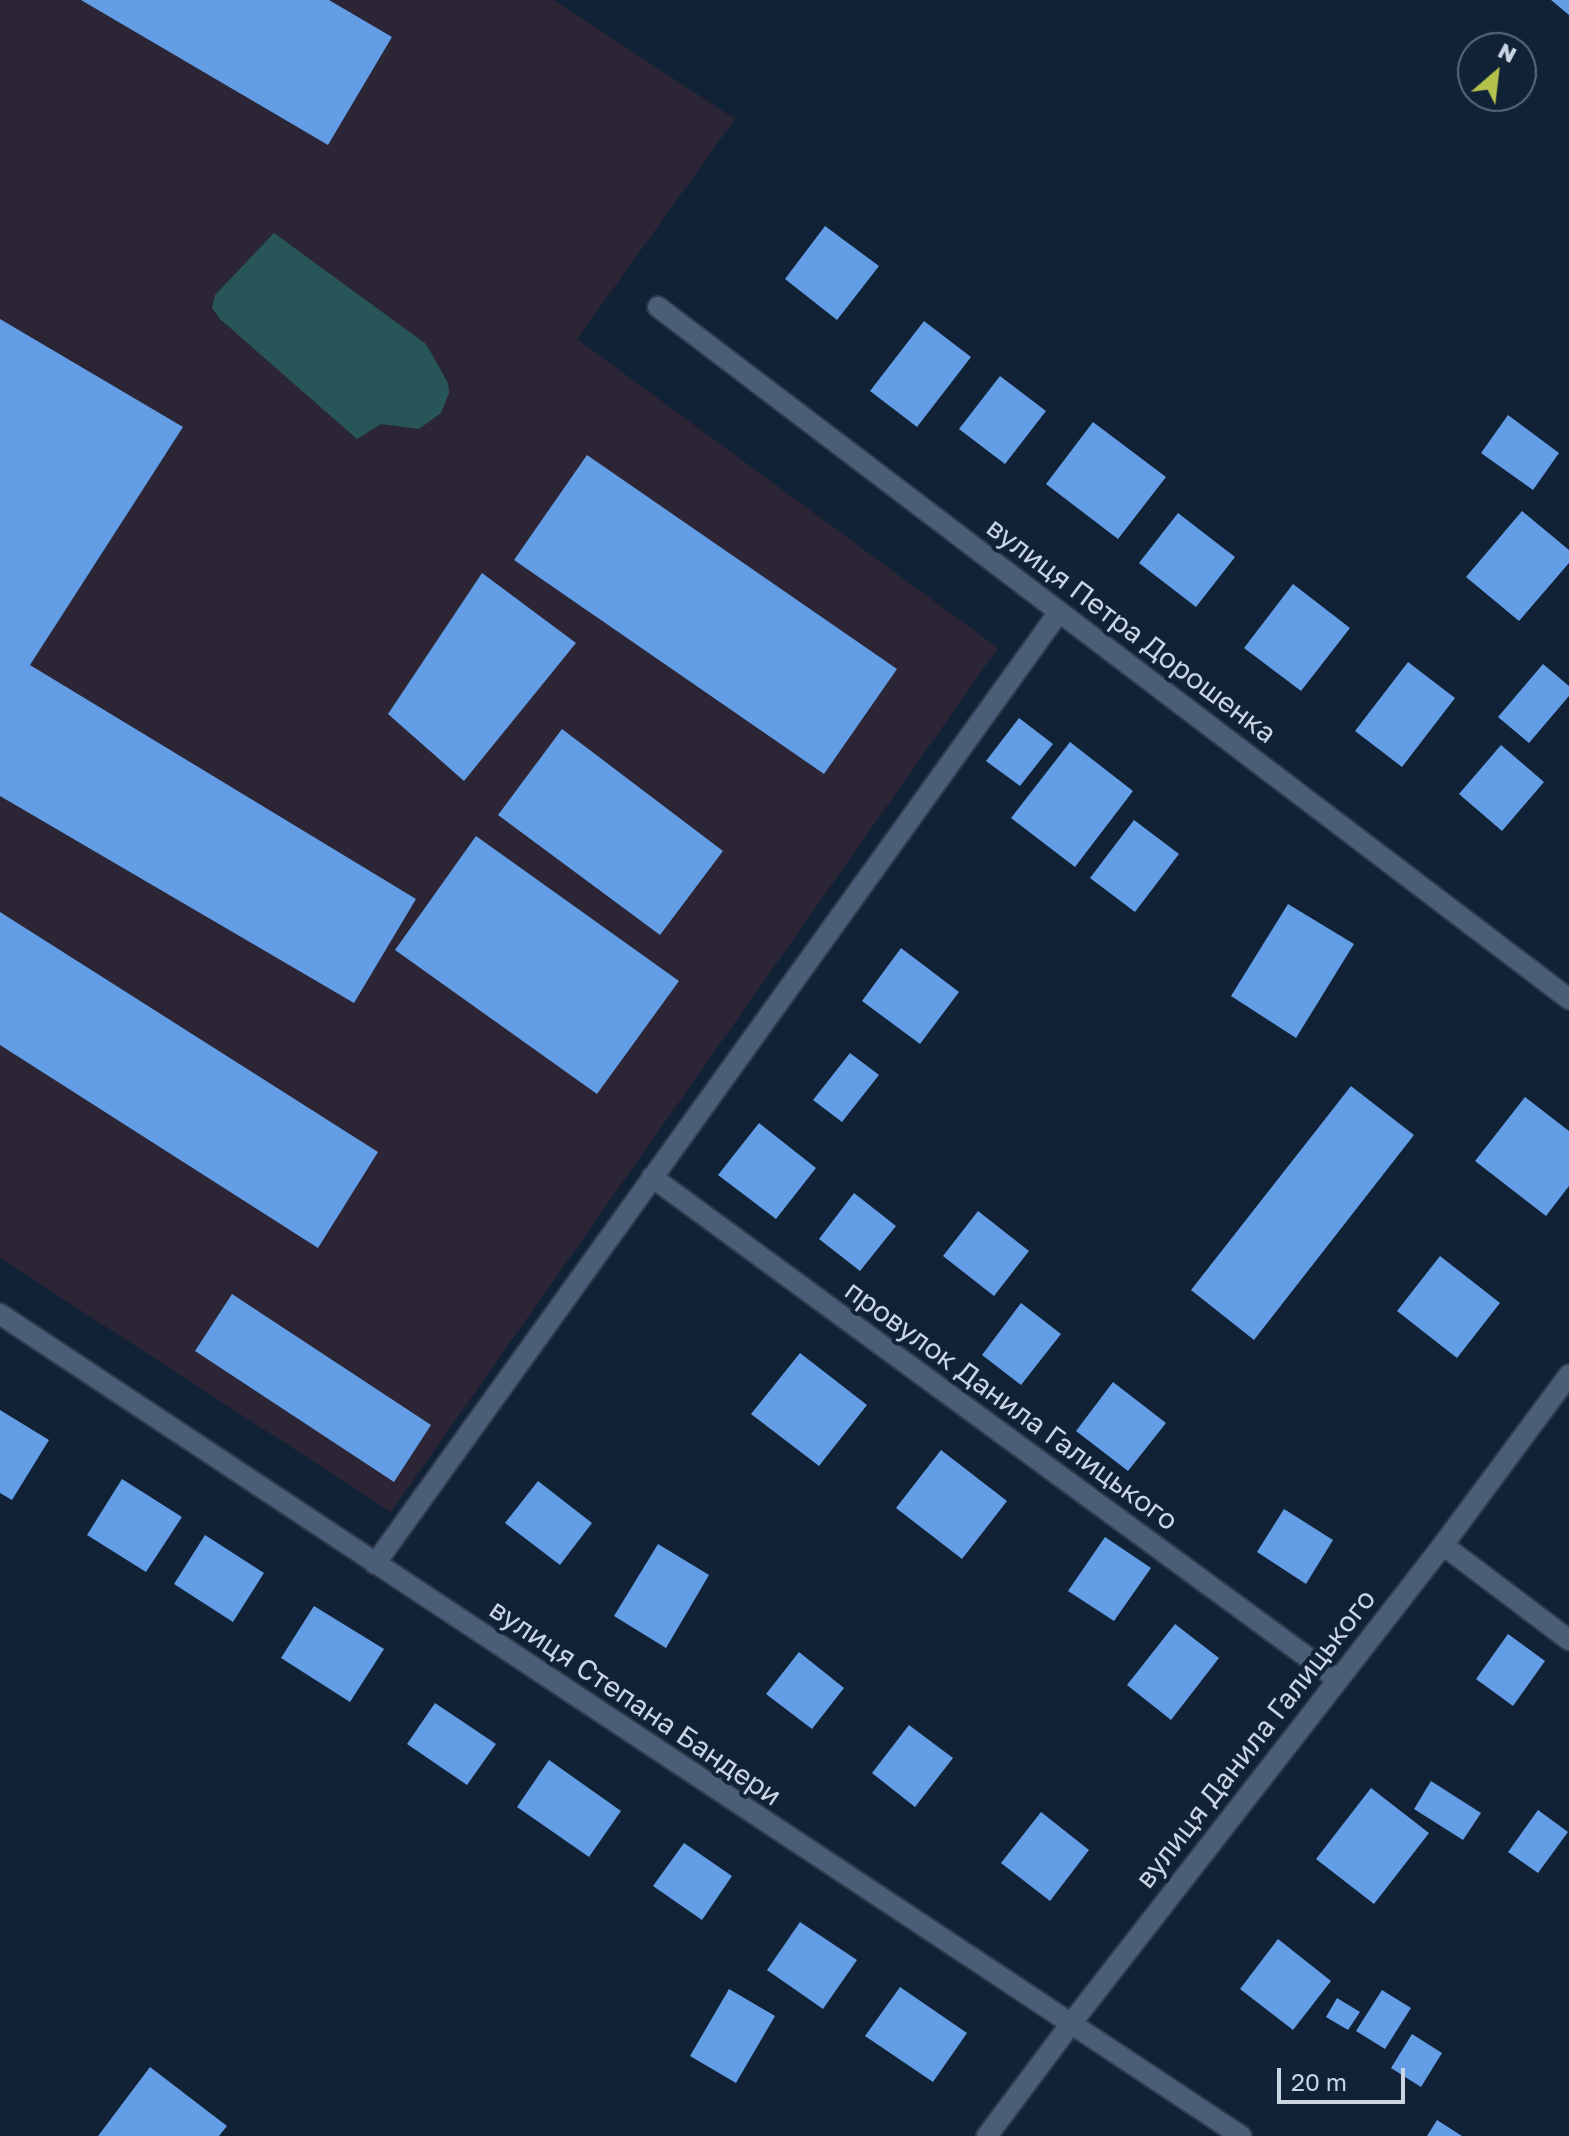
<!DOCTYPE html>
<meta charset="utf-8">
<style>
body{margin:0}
#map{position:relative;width:1569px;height:2136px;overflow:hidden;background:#112237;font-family:"Golos Text",sans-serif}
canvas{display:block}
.north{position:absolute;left:1457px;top:32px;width:80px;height:80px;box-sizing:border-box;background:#112237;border:2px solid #5b6a7c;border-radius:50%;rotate:28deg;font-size:22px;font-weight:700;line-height:32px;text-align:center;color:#cad5e4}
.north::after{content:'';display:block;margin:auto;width:28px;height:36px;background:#b3c24b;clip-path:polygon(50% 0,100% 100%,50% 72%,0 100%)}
.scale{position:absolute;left:1277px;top:2068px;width:128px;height:36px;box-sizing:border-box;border:4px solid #cad5e4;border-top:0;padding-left:10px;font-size:24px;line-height:28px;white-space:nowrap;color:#cad5e4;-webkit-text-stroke:6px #112237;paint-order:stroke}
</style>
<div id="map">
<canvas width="1569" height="2136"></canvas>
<div class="north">N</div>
<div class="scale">20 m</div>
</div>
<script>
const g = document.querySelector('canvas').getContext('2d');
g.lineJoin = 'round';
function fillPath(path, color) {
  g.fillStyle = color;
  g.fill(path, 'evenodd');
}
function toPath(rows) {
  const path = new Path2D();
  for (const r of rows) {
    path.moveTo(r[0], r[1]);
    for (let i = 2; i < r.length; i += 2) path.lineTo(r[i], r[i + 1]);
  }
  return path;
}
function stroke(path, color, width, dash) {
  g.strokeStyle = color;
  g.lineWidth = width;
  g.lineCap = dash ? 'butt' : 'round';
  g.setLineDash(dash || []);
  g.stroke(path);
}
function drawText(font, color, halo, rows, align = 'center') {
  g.font = font + ' "Golos Text",sans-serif';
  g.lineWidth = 8;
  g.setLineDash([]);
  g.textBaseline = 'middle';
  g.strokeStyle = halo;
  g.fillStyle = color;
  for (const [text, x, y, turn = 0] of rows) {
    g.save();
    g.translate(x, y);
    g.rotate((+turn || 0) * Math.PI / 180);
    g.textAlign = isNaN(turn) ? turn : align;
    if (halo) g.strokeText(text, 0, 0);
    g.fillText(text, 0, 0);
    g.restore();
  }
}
const industrial = toPath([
 [0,0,554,0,735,119,577,339,998,648,391,1512,0,1258]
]);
const water = toPath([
 [274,233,426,344,448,383,449,393,441,413,419,429,381,424,357,439,220,319,212,308,215,295]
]);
const building = toPath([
 [81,0,329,0,392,37,328,145],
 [1551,0,1569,0,1569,15],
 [825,226,879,266,837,320,785,279],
 [0,319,183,427,30,665,416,899,354,1003,0,796],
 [924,321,971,357,917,427,870,391],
 [1000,376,1046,411,1005,464,959,429],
 [1508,415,1559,453,1533,490,1481,453],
 [1093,422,1166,477,1118,539,1046,484],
 [587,455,897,669,824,774,514,560],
 [1522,511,1569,550,1569,563,1519,621,1466,577],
 [1178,513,1235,557,1196,607,1139,563],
 [482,573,576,643,464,781,388,714],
 [1293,584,1350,628,1301,691,1244,648],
 [1408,662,1455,698,1402,767,1355,731],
 [1543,664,1569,686,1569,696,1529,743,1498,717],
 [1019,718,1053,744,1020,786,986,761],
 [562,729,723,851,660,935,498,815],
 [1070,742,1133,791,1075,867,1011,818],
 [1501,745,1544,782,1502,831,1459,794],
 [1134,820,1179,854,1135,912,1090,878],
 [476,836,679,981,597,1094,395,950],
 [1288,904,1354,944,1296,1038,1231,996],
 [0,912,378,1152,318,1248,0,1045],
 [901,948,959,992,920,1044,862,1001],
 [850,1053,879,1075,842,1122,813,1100],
 [1351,1086,1414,1135,1254,1340,1191,1290],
 [1525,1097,1569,1131,1569,1186,1546,1216,1475,1161],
 [759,1123,816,1168,776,1219,718,1175],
 [854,1193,896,1226,860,1271,819,1239],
 [978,1211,1029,1251,994,1296,943,1256],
 [1440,1256,1500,1303,1457,1358,1397,1311],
 [232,1294,431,1425,394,1482,195,1351],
 [1021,1303,1061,1334,1021,1385,982,1355],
 [800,1353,867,1405,819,1466,751,1414],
 [1113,1382,1166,1423,1128,1471,1076,1431],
 [0,1410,49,1440,12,1500,0,1493],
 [941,1450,1007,1501,962,1559,896,1508],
 [122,1479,182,1517,146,1572,87,1535],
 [538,1481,592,1523,560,1565,505,1523],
 [1284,1509,1333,1540,1306,1584,1257,1552],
 [205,1535,264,1573,233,1622,174,1584],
 [1105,1537,1151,1568,1114,1621,1068,1591],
 [658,1544,709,1575,666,1648,614,1616],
 [314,1606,384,1649,350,1702,281,1658],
 [1175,1624,1219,1658,1171,1720,1127,1685],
 [1508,1634,1545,1661,1513,1706,1476,1679],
 [799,1652,844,1688,812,1729,766,1694],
 [435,1703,496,1744,467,1785,407,1744],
 [909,1725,953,1758,915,1807,872,1773],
 [549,1760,621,1811,589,1857,517,1807],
 [1431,1781,1481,1813,1463,1840,1414,1809],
 [1371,1788,1429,1833,1374,1904,1316,1859],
 [1538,1810,1568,1832,1538,1873,1508,1852],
 [1041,1812,1089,1850,1050,1901,1001,1863],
 [684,1843,732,1876,702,1920,653,1886],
 [800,1922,857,1960,823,2009,767,1970],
 [1278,1939,1331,1981,1293,2030,1240,1989],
 [900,1987,967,2033,933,2082,865,2036],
 [729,1989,775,2016,736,2083,690,2056],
 [1382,1990,1411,2008,1385,2049,1356,2031],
 [1337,1998,1360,2012,1348,2030,1326,2017],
 [1412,2034,1442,2053,1421,2087,1391,2068],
 [150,2067,227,2126,219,2136,98,2136],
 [1437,2120,1462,2136,1427,2136]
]);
const minor = toPath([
 [658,307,1569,999],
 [652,1177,1337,1679],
 [0,1314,1241,2136],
 [1443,1545,1569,1640],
 [375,1564,1059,612],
 [987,2136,1070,2025,1443,1545,1569,1375]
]);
const streetNames = [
 ["вулиця Петра Дорошенка",1131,631,37],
 ["провулок Данила Галицького",1011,1406,36],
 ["вулиця Степана Бандери",635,1703,34],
 ["вулиця Данила Галицького",1256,1739,-52]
];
fillPath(industrial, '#2b2535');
fillPath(water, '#285658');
fillPath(building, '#629de6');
stroke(minor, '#303b4e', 24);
stroke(minor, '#4a5e77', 20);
drawText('28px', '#cad5e4', '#112237', streetNames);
</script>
